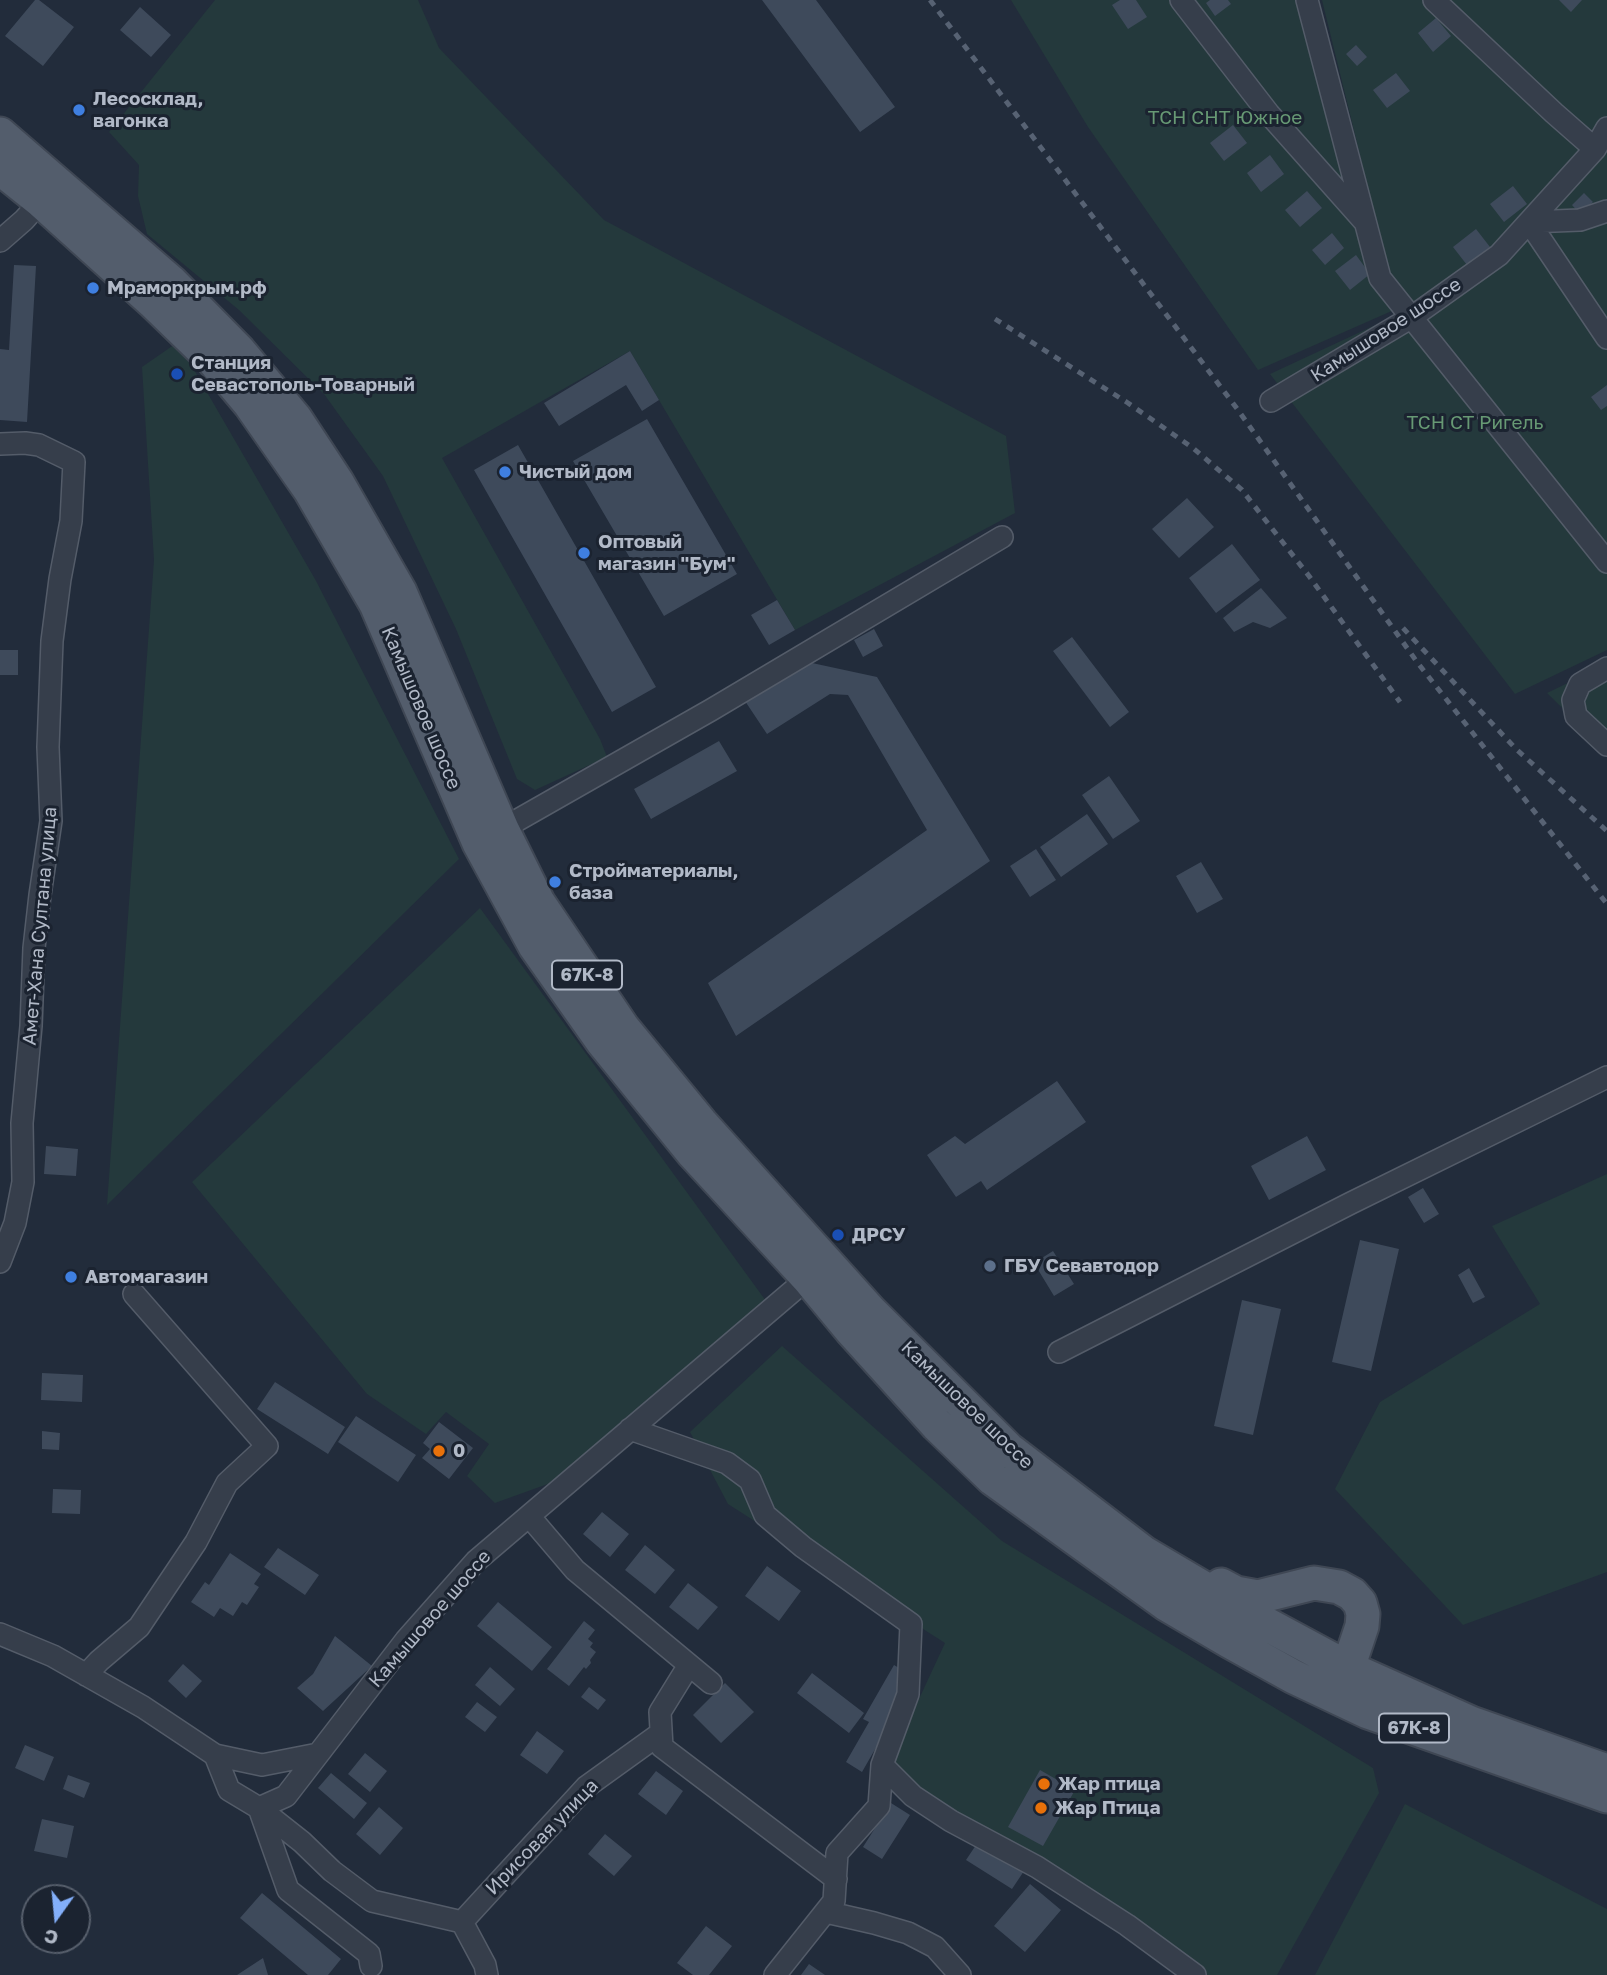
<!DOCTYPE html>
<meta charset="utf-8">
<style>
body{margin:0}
#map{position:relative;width:1607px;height:1975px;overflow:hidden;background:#222c3b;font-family:"Golos Text",sans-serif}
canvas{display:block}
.north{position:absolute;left:21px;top:1884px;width:70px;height:70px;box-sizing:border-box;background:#1b2330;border:2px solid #575f6c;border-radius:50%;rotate:195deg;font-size:19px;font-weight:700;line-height:28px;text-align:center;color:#b1b9c7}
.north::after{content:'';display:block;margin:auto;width:24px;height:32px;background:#83affa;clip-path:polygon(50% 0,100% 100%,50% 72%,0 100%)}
</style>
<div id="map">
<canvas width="1607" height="1975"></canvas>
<div class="north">С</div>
</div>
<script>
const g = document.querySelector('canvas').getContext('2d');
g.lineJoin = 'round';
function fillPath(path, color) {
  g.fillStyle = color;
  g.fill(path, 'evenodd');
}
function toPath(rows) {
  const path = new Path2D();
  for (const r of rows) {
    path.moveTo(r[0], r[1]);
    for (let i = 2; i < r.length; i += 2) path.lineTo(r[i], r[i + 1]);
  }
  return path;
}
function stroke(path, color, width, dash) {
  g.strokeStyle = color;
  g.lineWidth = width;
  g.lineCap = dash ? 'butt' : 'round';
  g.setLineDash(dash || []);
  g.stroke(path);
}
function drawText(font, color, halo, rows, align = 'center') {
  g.font = font + ' "Golos Text",sans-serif';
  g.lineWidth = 6;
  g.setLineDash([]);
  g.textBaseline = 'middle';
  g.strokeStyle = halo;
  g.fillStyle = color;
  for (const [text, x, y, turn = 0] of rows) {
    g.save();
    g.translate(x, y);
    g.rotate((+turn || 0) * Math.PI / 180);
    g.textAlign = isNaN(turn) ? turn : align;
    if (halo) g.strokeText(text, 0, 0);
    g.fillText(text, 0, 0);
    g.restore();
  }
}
const green = toPath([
 [215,0,418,0,439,48,604,220,1006,436,1015,513,795,630,630,351,442,458,600,739,607,757,535,790,517,779,456,629,383,476,324,394,239,310,147,234,138,196,139,165,109,132],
 [1011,0,1316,0,1394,310,1258,370,1088,127],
 [1322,0,1607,0,1607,650,1515,694,1270,374,1399,314],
 [178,342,315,579,459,859,107,1205,154,560,142,367],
 [1607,664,1607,752,1547,693],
 [480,908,766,1301,556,1481,495,1503,467,1476,489,1444,446,1412,426,1434,367,1394,192,1182],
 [1607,1174,1607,1572,1463,1625,1335,1489,1380,1402,1540,1304,1492,1226],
 [782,1346,1002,1541,1373,1768,1379,1793,1277,1975,1206,1975,886,1770,945,1643,728,1504,690,1432],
 [1405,1804,1607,1909,1607,1975,1315,1975]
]);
const building = toPath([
 [35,0,39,0,74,27,43,66,5,36],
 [762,0,816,0,895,107,860,132],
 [1120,0,1136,0,1147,17,1128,29,1112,5],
 [1210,0,1228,0,1231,4,1215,16,1206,3],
 [1559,0,1582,0,1571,12],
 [140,7,171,35,151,57,120,30],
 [1436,18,1451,36,1433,52,1418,33],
 [1356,45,1367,57,1357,66,1346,54],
 [1396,73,1410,91,1387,108,1373,90],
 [1233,125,1247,143,1224,161,1210,143],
 [1270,155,1284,174,1261,192,1247,173],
 [1513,186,1527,204,1504,222,1490,204],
 [1307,191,1322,208,1300,227,1285,210],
 [1584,193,1593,202,1580,214,1572,205],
 [1476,229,1490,247,1467,265,1453,247],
 [1332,233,1344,248,1325,265,1312,250],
 [1356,255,1370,274,1350,290,1335,271],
 [14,265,36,266,27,422,0,420,0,349,9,350],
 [630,351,659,400,642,411,626,385,559,426,544,403],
 [1607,385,1607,406,1601,410,1591,397],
 [647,419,737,574,664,616,573,461],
 [518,445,656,687,612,712,474,470],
 [1187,498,1214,527,1179,558,1152,529],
 [1232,544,1260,580,1216,613,1189,578],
 [1261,588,1287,618,1270,628,1253,622,1234,632,1223,618],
 [777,600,795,630,769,645,751,615],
 [874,629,883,646,863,657,854,640],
 [1072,637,1129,712,1110,727,1053,651],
 [0,650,18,650,18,675,0,675],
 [812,663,877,677,990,861,736,1036,708,983,927,830,848,695,830,694,767,734,745,701],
 [719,741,737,771,651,819,634,789],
 [1109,776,1140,821,1113,839,1082,795],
 [1087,814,1108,844,1061,877,1040,847],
 [1036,849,1056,880,1030,897,1010,866],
 [1201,862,1223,899,1197,913,1176,876],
 [1057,1081,1086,1122,987,1190,981,1181,956,1197,927,1155,955,1136,965,1144],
 [1307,1136,1326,1170,1269,1200,1251,1166],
 [46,1146,78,1149,76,1176,44,1174],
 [1423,1188,1439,1214,1424,1223,1408,1197],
 [1360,1240,1399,1249,1371,1371,1332,1362],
 [1053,1251,1074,1284,1054,1296,1034,1263],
 [1469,1268,1485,1297,1473,1303,1458,1275],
 [1242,1300,1281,1309,1253,1435,1214,1426],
 [42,1373,83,1375,82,1402,41,1400],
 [275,1382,345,1427,328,1454,257,1409],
 [356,1416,416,1455,398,1482,338,1442],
 [439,1422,473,1448,449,1479,422,1458,430,1449,423,1443],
 [42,1431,60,1433,59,1450,42,1449],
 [53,1489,81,1490,80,1514,52,1513],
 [602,1512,629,1534,610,1557,583,1534],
 [645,1545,675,1570,655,1594,625,1570],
 [278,1548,319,1575,305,1595,264,1567],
 [230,1553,261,1574,254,1584,259,1587,247,1605,242,1602,233,1616,220,1608,214,1617,191,1602,205,1582,209,1585],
 [767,1566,801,1591,779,1621,745,1596],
 [688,1583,718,1607,698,1630,669,1607],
 [498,1602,552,1647,532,1671,477,1626],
 [584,1621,595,1630,588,1639,593,1643,590,1647,596,1652,590,1660,591,1663,586,1669,584,1667,569,1686,547,1669],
 [335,1636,372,1666,323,1711,297,1688,313,1674],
 [183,1664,202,1681,186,1698,168,1681],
 [894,1665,904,1671,897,1711,862,1772,846,1762,869,1722,863,1719],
 [490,1667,515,1689,500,1706,475,1685],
 [812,1673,864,1713,849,1733,797,1693],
 [725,1683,754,1712,721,1743,693,1715],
 [589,1687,606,1700,598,1710,581,1697],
 [477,1702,497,1717,485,1732,465,1717],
 [537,1731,564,1751,547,1774,520,1755],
 [25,1745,54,1757,44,1781,15,1768],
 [365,1753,387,1771,370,1792,348,1774],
 [1040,1770,1075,1790,1043,1846,1008,1827],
 [656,1771,683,1791,666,1815,638,1794],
 [331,1773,367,1803,354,1819,318,1788],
 [68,1775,90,1783,84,1798,63,1789],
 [891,1803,910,1815,882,1859,863,1847],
 [379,1807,403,1828,380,1855,356,1834],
 [42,1819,74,1826,67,1858,34,1851],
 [605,1834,632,1856,614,1876,588,1854],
 [978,1842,1024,1871,1012,1889,966,1860],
 [1030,1884,1061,1910,1025,1952,994,1926],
 [262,1893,341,1959,328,1975,308,1975,240,1918],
 [706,1926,732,1946,709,1975,693,1975,677,1963],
 [263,1958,268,1975,237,1975],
 [809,1964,825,1975,801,1975]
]);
const minor = toPath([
 [1181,0,1269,114,1364,221],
 [1307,0,1380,278,1607,562],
 [1434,0,1554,113,1595,149],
 [1529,222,1607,338],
 [1529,222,1580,220,1607,211],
 [0,241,24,220,41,201],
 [1271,401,1412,317,1499,255,1595,149,1607,128],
 [0,444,25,443,39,445,74,462,71,521,60,579,52,641,48,747,51,821,40,895,34,948,31,1026,22,1123,23,1182,15,1223,0,1262],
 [1607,668,1580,684,1573,700,1576,716,1607,745],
 [502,829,711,710,1002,537],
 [1059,1352,1351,1203,1607,1077],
 [630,1429,727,1463,750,1480,765,1515,803,1547,911,1624,908,1694,882,1765,879,1806,837,1853,834,1901,775,1975],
 [529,1516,575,1570,711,1683],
 [0,1634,53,1656,143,1707,215,1755,229,1790,259,1808,302,1842,332,1871,372,1901,462,1922,485,1965,487,1975],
 [689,1665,660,1712,662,1747,836,1879],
 [86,1675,99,1661,139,1627,196,1542,227,1483,267,1446,134,1294],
 [215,1755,262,1765,318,1754],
 [882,1765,913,1796,951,1821,1037,1867,1127,1925,1195,1975],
 [259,1808,286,1796,406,1640,476,1561,808,1278],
 [259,1808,288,1890,369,1954,371,1966],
 [826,1912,874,1923,908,1933,935,1947,960,1975],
 [462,1922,586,1787,661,1733]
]);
const primary = toPath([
 [0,134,172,283,239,351,295,418,337,482,400,592,502,829,538,902,623,1028,701,1123,871,1312,1008,1449,1144,1553,1244,1612,1348,1668,1471,1723,1607,1771],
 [0,168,41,201,153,302,213,360,250,404,310,490,376,604,479,843,535,946,602,1041,693,1153,808,1278,851,1330,937,1425,993,1479,1166,1604,1229,1641,1294,1677,1368,1712,1607,1796],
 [1221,1585,1236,1593,1258,1597,1314,1583,1339,1587,1352,1594,1360,1603,1363,1614,1362,1626,1348,1668,1341,1677,1331,1682]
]);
const rail = toPath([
 [930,0,1238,410,1417,662,1607,904],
 [995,319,1128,403,1193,448,1242,490,1309,576,1400,702],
 [1403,628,1516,749,1607,831]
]);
const markers = [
 [79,110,7,"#3f7fe0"],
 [93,288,7,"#3f7fe0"],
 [177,374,7,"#1a4fb4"],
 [505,472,7,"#3f7fe0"],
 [584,553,7,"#3f7fe0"],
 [555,882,7,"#3f7fe0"],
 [838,1235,7,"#1a4fb4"],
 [990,1266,7,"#5c6f8a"],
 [71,1277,7,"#3f7fe0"],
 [439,1451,7,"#e8710a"],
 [1044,1784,7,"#e8710a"],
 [1041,1808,7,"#e8710a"]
];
const shields = [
 [587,975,70],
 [1414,1728,70]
];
const shieldNames = [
 ["67К-8",587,975],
 ["67К-8",1414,1728]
];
const poiNames = [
 ["Лесосклад,",93,99],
 ["вагонка",93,121],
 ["Мраморкрым.рф",107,288],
 ["Станция",191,363],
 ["Севастополь-Товарный",191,385],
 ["Чистый дом",519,472],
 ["Оптовый",598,542],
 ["магазин \"Бум\"",598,564],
 ["Стройматериалы,",569,871],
 ["база",569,893],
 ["ДРСУ",852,1235],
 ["ГБУ Севавтодор",1004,1266],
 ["Автомагазин",85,1277],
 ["0",453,1451],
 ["Жар птица",1058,1784],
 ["Жар Птица",1055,1808]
];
const parkNames = [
 ["ТСН СНТ Южное",1225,118],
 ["ТСН СТ Ригель",1475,423]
];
const streetNames = [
 ["Камышовое шоссе",1386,330,-33],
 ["Камышовое шоссе",421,708,67],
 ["Амет-Хана Султана улица",40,926,-85],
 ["Камышовое шоссе",967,1405,44],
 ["Камышовое шоссе",430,1619,-49],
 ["Ирисовая улица",542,1837,-46]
];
fillPath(green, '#24393c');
fillPath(building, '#3e4a5b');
stroke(minor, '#545c69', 24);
stroke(primary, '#3f4754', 37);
stroke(minor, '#363e4b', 21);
stroke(primary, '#535d6c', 33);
stroke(rail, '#576273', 5, [7, 7]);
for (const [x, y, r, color] of markers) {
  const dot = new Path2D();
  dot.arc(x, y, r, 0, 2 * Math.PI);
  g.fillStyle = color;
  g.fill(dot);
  stroke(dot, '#1b2330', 2.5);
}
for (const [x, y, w] of shields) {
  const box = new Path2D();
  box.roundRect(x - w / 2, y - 14.5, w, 29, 5);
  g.fillStyle = '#1b2330';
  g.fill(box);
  stroke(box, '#b1b9c7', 2);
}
drawText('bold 18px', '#b1b9c7', null, shieldNames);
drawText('bold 19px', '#b1b9c7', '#1b2330', poiNames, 'left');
drawText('19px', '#679974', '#1b2330', parkNames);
drawText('19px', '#b1b9c7', '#1b2330', streetNames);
</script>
